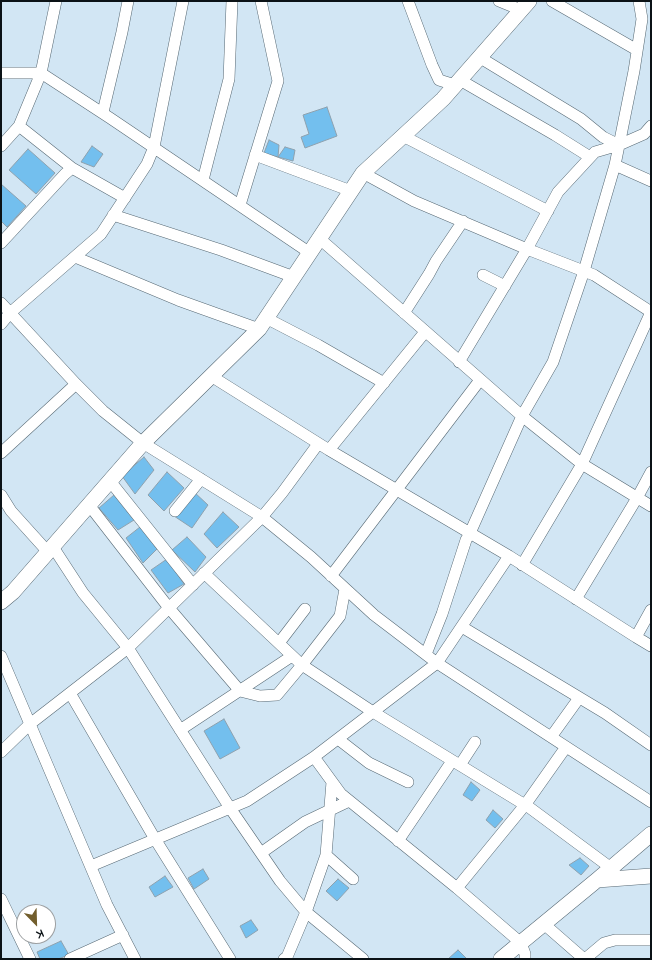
<!DOCTYPE html>
<style>
body{margin:0}
#map{position:relative;width:652px;height:960px;overflow:hidden;background:#d2e6f4;font-family:Quicksand,sans-serif}
canvas{display:block}
.frame{position:absolute;inset:0;border:2px solid #0b1216;pointer-events:none}
.north{position:absolute;left:16px;top:904px;width:40px;height:40px;box-sizing:border-box;background:#fff;border:1px solid #9da0a2;border-radius:50%;rotate:157deg;font-size:11px;font-weight:700;line-height:16px;text-align:center;color:#0b1216}
.north::after{content:'';display:block;margin:auto;width:14px;height:18px;background:#725e2d;clip-path:polygon(50% 0,100% 100%,50% 72%,0 100%)}
</style>
<div id="map">
<canvas width="652" height="960"></canvas>
<div class="frame"></div>
<div class="north">K</div>
</div>
<script>
const g = document.querySelector('canvas').getContext('2d');
g.lineJoin = 'round';
function fillPath(path, color) {
  g.fillStyle = color;
  g.fill(path, 'evenodd');
}
function toPath(rows) {
  const path = new Path2D();
  for (const r of rows) {
    path.moveTo(r[0], r[1]);
    for (let i = 2; i < r.length; i += 2) path.lineTo(r[i], r[i + 1]);
  }
  return path;
}
function stroke(path, color, width, dash) {
  g.strokeStyle = color;
  g.lineWidth = width;
  g.lineCap = dash ? 'butt' : 'round';
  g.setLineDash(dash || []);
  g.stroke(path);
}
const building = toPath([
 [327,107,337,136,305,148,301,137,309,134,303,115,327,107],
 [269,140,279,145,278,157,264,153,269,140],
 [92,146,103,154,94,167,81,162,92,146],
 [285,147,295,150,293,161,278,157,285,147],
 [28,149,55,173,36,194,9,170,28,149],
 [1,184,26,206,7,227,1,221,1,184],
 [144,457,154,470,135,494,122,476,144,457],
 [167,472,184,488,164,511,148,495,167,472],
 [193,491,208,505,192,528,174,516,193,491],
 [114,495,134,520,118,530,99,508,114,495],
 [223,512,239,527,217,548,204,534,223,512],
 [140,527,157,549,143,563,126,538,140,527],
 [187,537,206,557,195,572,172,550,187,537],
 [167,559,184,584,168,593,151,570,167,559],
 [224,719,240,748,220,759,204,731,224,719],
 [471,782,480,790,472,801,463,795,471,782],
 [493,810,503,819,495,828,486,820,493,810],
 [580,858,589,866,581,875,569,865,580,858],
 [203,869,209,879,194,889,188,878,203,869],
 [165,876,173,887,155,897,149,887,165,876],
 [338,879,349,888,337,901,326,891,338,879],
 [251,920,258,930,246,938,240,926,251,920],
 [61,941,69,955,58,959,40,959,37,952,61,941],
 [458,950,467,959,448,959,458,950]
]);
const street = toPath([
 [408,1,432,65,439,80,455,85],
 [499,1,521,10],
 [552,1,637,50],
 [479,57,581,119,603,137,619,145],
 [1,73,41,73,110,118,310,253],
 [460,80,555,135,590,157],
 [103,112,122,32,128,1],
 [19,126,72,168,125,198],
 [403,136,548,211],
 [1,146,19,126,41,73,56,1],
 [255,155,351,191],
 [615,165,651,181],
 [363,173,414,201,527,249,594,275,651,312],
 [203,180,229,79,232,1],
 [240,205,278,81,261,1],
 [113,215,221,250,294,277],
 [320,239,522,416,582,464,651,506],
 [1,243,65,174,72,168],
 [75,257,178,300,259,329],
 [483,275,505,286],
 [1,303,76,384,103,411,143,443,262,517,311,557,374,615,437,663,651,802],
 [404,313,429,274,436,261,463,221],
 [266,318,318,345,384,383],
 [1,324,10,313,101,234,147,164,154,147,183,1],
 [459,362,527,249,558,192,595,152,619,145,644,134,651,126],
 [211,376,329,450,509,556,636,637,651,646],
 [329,450,425,332],
 [1,453,76,384],
 [110,481,193,585],
 [1,495,11,511,48,552],
 [89,505,169,608,240,691,260,696,277,695,302,665,340,616,345,589],
 [175,511,201,479],
 [53,547,83,593,128,648,230,808,280,881,306,912,363,959],
 [522,565,582,464,651,312],
 [204,573,302,665,373,712,530,808,611,868],
 [331,576,480,380],
 [576,599,637,498,651,472],
 [462,627,605,713,651,745],
 [636,637,651,610],
 [279,643,305,609],
 [426,654,442,614,466,540,470,533,522,416,553,362,584,271,615,165,634,71,642,19,639,1],
 [1,656,107,905,135,959],
 [70,693,155,839,230,959],
 [180,730,292,656],
 [551,737,579,698],
 [338,739,369,763,408,782],
 [1,752,30,724,128,648,262,517,282,493,318,444],
 [314,757,341,794,457,888,521,943,525,954,525,959],
 [460,765,475,742],
 [398,841,452,761],
 [261,853,305,822,349,801],
 [326,855,353,879],
 [91,866,247,801,314,757,437,663,509,556],
 [457,888,525,805,566,747],
 [1,899,30,959],
 [544,924,584,959],
 [70,959,123,935],
 [284,959,287,957,306,912,326,855,332,782],
 [585,959,604,943,615,940,651,940]
]);
const secondary = toPath([
 [1,602,13,592,143,443,259,329,363,173,443,99,529,1],
 [597,880,651,876],
 [501,959,597,880,651,834]
]);
fillPath(building, '#73bfee');
stroke(building, '#8ea1ae', 1);
stroke(street, '#576974', 12);
stroke(secondary, '#576974', 16);
stroke(street, '#fff', 11);
stroke(secondary, '#fff', 15);
</script>
